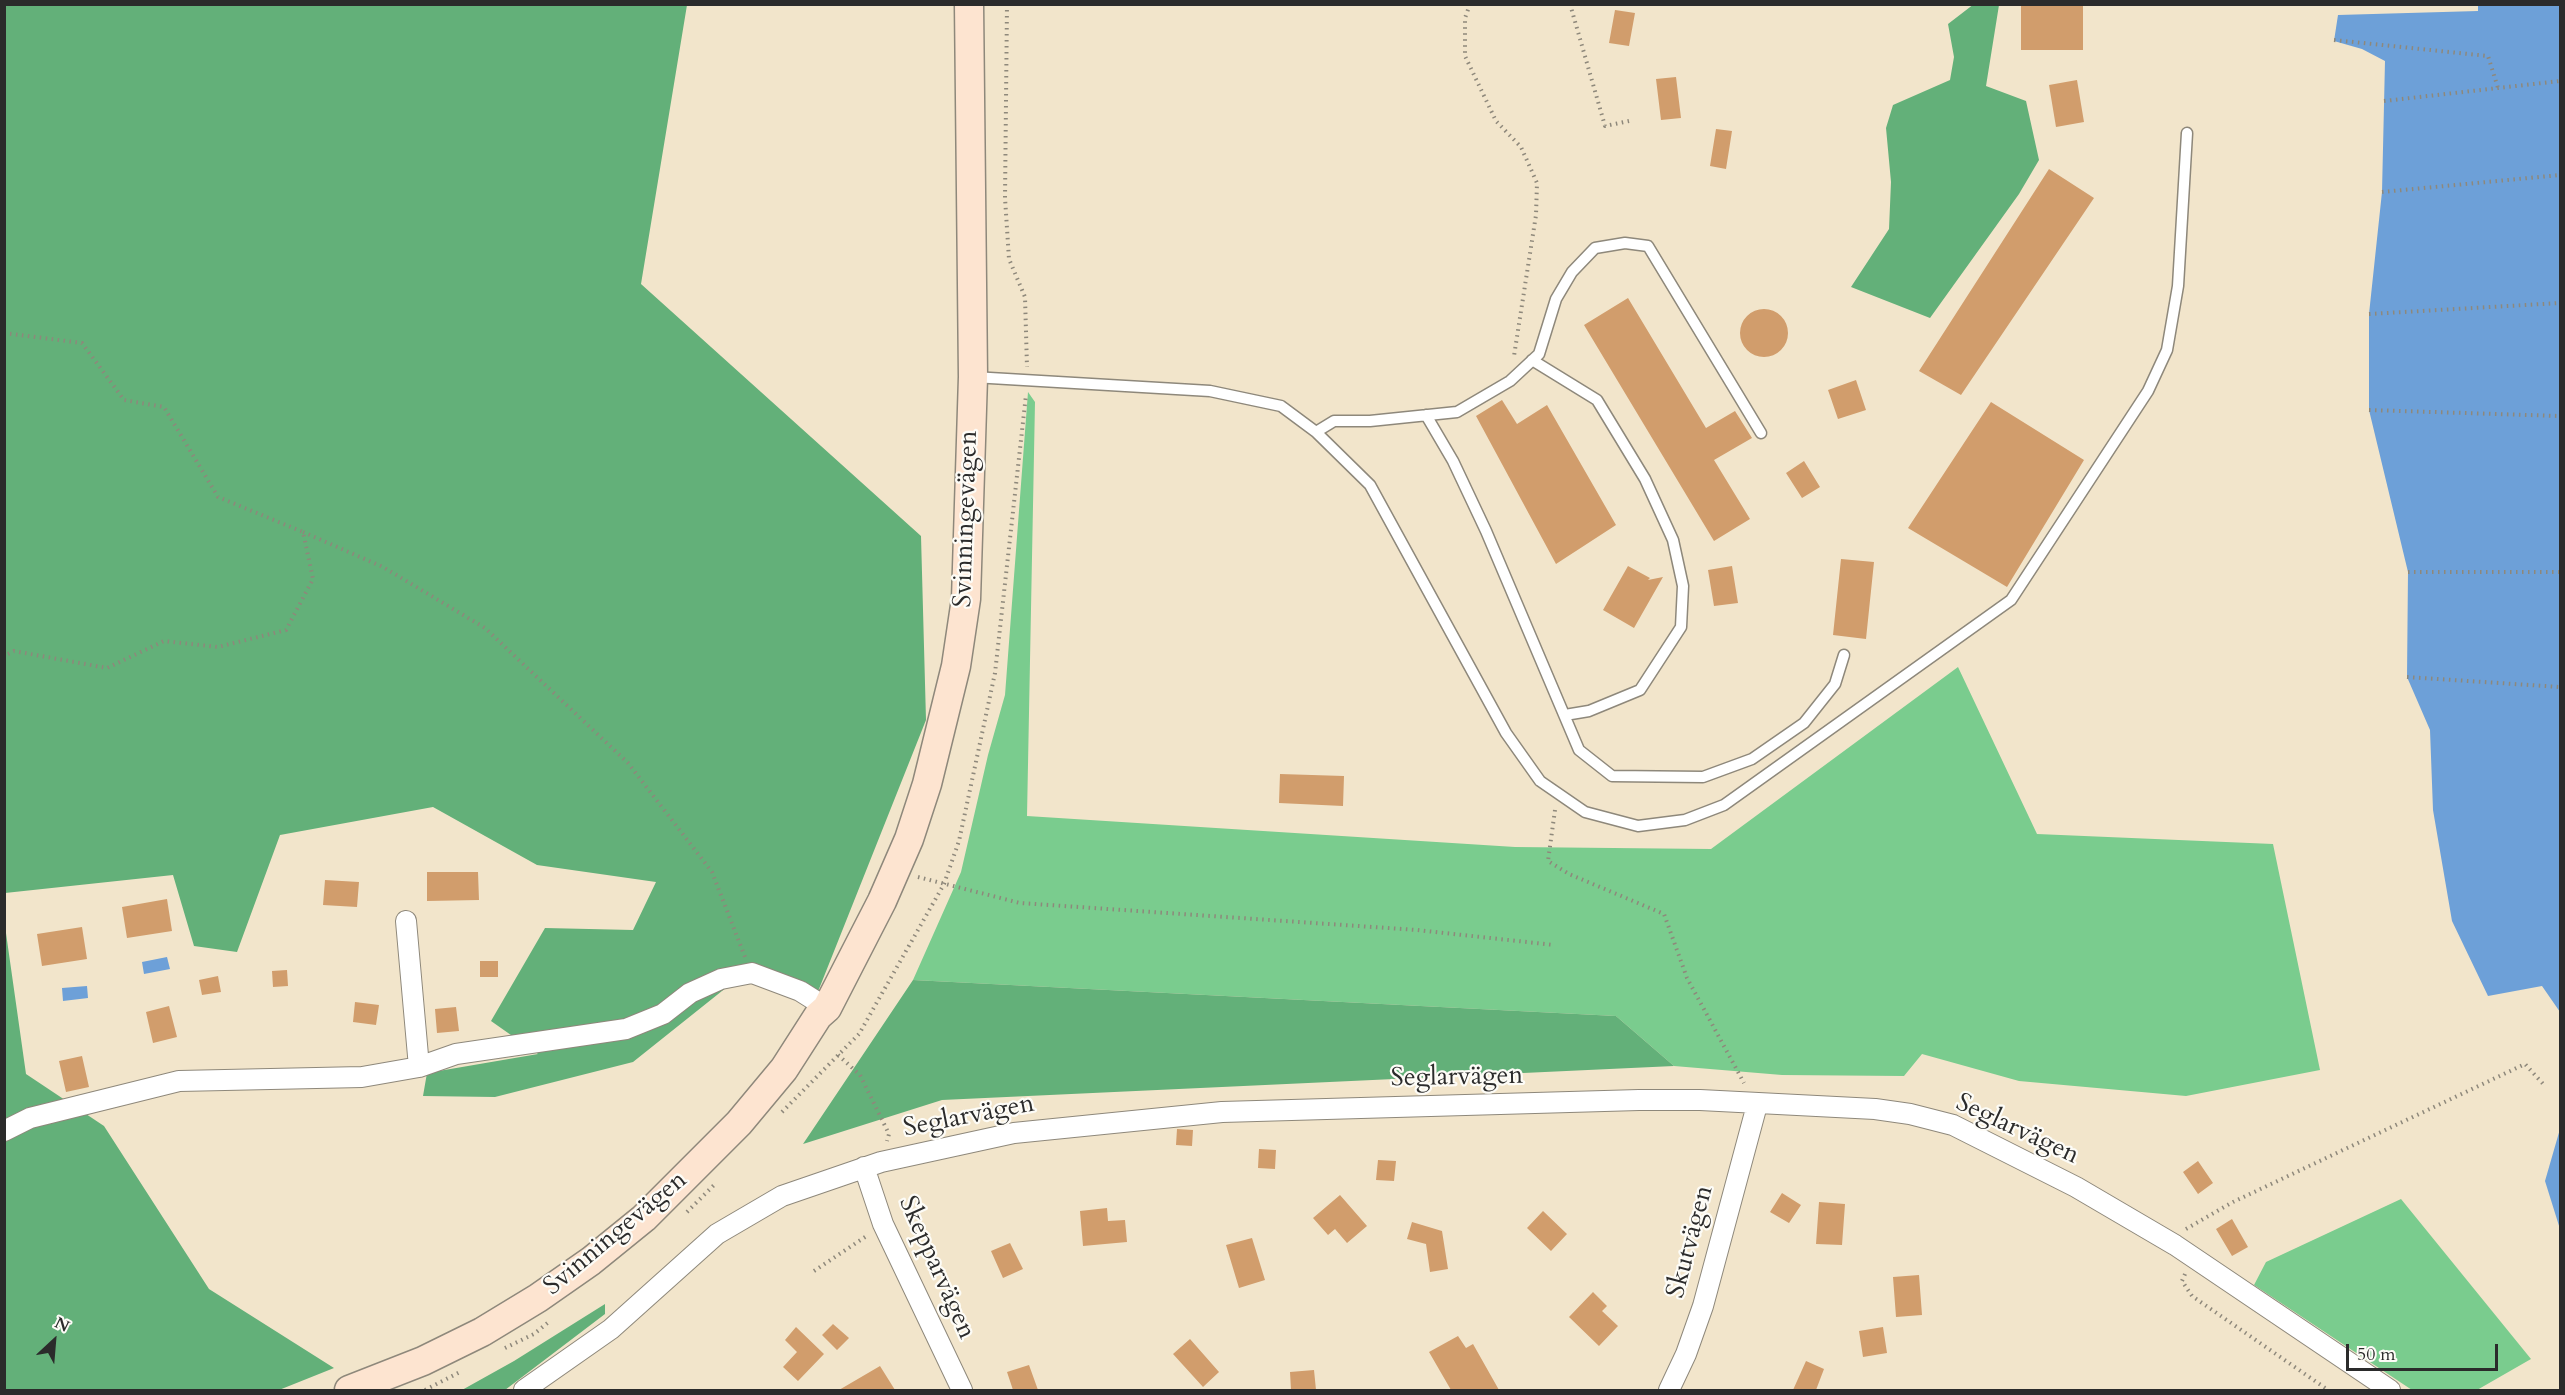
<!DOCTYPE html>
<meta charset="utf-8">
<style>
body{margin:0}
#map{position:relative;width:2565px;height:1395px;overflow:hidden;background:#f2e5cb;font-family:Cardo,serif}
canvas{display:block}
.frame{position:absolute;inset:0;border:6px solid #2b2b2b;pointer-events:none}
.north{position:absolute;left:24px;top:1311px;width:60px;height:60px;-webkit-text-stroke:4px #fdfcf7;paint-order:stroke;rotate:26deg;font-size:16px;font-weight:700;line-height:24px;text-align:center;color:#2b2b2b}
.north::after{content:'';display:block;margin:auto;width:21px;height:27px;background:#2b2b2b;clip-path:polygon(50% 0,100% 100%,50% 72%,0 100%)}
.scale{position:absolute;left:2346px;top:1344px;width:152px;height:27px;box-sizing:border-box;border:3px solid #2b2b2b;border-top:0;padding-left:8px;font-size:18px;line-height:21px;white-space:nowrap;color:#2b2b2b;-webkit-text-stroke:4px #fdfcf7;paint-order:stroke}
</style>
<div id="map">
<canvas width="2565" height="1395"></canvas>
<div class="frame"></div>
<div class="north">N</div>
<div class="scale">50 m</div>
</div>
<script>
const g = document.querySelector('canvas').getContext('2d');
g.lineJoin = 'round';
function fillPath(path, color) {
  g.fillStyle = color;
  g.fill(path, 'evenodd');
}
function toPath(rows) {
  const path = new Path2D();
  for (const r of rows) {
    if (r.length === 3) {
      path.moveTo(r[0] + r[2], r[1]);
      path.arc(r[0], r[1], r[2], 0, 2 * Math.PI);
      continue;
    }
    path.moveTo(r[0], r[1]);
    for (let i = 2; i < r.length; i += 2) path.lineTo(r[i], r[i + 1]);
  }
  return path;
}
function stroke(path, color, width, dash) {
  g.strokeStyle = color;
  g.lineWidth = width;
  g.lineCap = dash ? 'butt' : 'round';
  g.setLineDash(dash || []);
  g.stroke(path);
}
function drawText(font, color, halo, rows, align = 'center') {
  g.font = font + ' Cardo,serif';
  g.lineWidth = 4.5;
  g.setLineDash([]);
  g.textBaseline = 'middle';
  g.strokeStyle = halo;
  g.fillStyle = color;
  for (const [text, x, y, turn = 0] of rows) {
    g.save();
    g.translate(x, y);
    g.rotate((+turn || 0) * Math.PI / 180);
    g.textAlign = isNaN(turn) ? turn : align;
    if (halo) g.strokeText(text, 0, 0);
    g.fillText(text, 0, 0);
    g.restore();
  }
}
const green = toPath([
 [1028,392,1035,402,1027,816,1515,847,1711,849,1958,667,2037,834,2273,844,2320,1070,2186,1096,2019,1081,1922,1054,1904,1076,1782,1075,1674,1066,1616,1016,913,980,961,872,988,755,1005,695],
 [2401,1199,2531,1359,2477,1390,2412,1390,2254,1285,2266,1262]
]);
const forest = toPath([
 [1974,4,1999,5,1986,86,2026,101,2039,160,2019,194,1930,318,1851,287,1889,229,1891,182,1886,128,1893,105,1950,80,1954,57,1948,24],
 [4,5,687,5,641,284,921,536,926,720,817,994,737,979,633,1062,495,1097,423,1096,427,1073,538,1054,491,1021,545,928,633,930,656,882,537,865,433,807,280,835,237,952,194,946,173,875,5,893],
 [4,919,26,1074,104,1126,209,1289,334,1368,279,1390,5,1390],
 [913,980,1616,1016,1674,1066,942,1100,803,1144],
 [605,1304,605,1314,505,1390,462,1390,514,1361]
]);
const water = toPath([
 [2478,5,2560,5,2560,1012,2542,986,2488,996,2452,921,2433,810,2430,730,2407,677,2408,572,2369,410,2369,314,2382,192,2385,61,2362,49,2334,41,2338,15,2478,11],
 [167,957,170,969,144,974,142,962],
 [87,986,88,998,63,1001,62,988],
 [2560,1129,2560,1229,2545,1181]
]);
const building = toPath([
 [2021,4,2083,4,2083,50,2021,50],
 [1615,10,1635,13,1629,46,1609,43],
 [1676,77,1681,118,1661,120,1656,79],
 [2077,80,2084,122,2056,127,2049,85],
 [1716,129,1732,131,1726,169,1710,166],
 [2049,169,2094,198,1961,395,1919,371],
 [1628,298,1706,428,1735,411,1752,438,1714,460,1750,519,1714,541,1584,325],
 [1764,333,24],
 [1856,380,1866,410,1838,419,1828,390],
 [1502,400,1517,424,1547,405,1616,525,1556,564,1476,416],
 [1991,402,2084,460,2007,587,1908,528],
 [1804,461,1820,487,1802,498,1786,473],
 [1841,559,1874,562,1866,639,1833,635],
 [1628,566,1650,578,1648,580,1663,577,1634,628,1603,610],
 [1732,566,1738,603,1714,606,1708,570],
 [1280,774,1344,776,1343,806,1279,803],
 [427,872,478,872,479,900,427,901],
 [325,880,359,882,357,907,323,905],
 [167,899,172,931,127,938,122,907],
 [82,927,87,959,42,966,37,934],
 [480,961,498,961,498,977,480,977],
 [287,970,288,986,273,987,272,971],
 [218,976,221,992,202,995,199,980],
 [355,1002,379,1005,376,1025,353,1022],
 [169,1006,177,1037,153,1043,146,1012],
 [456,1007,459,1031,437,1033,435,1009],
 [82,1056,89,1087,66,1092,59,1061],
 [1177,1129,1193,1130,1192,1146,1176,1145],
 [1259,1149,1276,1150,1275,1169,1258,1168],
 [1378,1160,1396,1161,1394,1181,1376,1180],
 [2198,1161,2213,1183,2198,1194,2183,1172],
 [1782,1193,1801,1205,1789,1223,1770,1212],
 [1340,1195,1367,1226,1347,1243,1335,1229,1328,1235,1313,1218],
 [1819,1202,1845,1204,1842,1245,1816,1244],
 [1107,1208,1108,1221,1125,1220,1127,1242,1083,1246,1080,1211],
 [1543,1211,1567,1234,1551,1251,1527,1228],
 [2232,1219,2248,1247,2232,1256,2216,1229],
 [1412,1222,1442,1231,1448,1269,1430,1272,1426,1244,1407,1239],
 [1252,1238,1265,1280,1239,1288,1226,1245],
 [1010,1243,1023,1269,1003,1278,991,1251],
 [1919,1275,1922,1315,1896,1317,1893,1277],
 [1593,1292,1607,1306,1602,1311,1618,1326,1599,1346,1569,1317],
 [833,1324,849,1338,837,1350,822,1335],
 [796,1327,824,1354,798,1381,783,1367,797,1352,785,1340],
 [1883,1327,1887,1353,1863,1357,1859,1331],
 [1458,1336,1466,1348,1473,1344,1499,1390,1451,1390,1429,1352],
 [1190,1339,1219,1372,1203,1387,1173,1354],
 [1806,1361,1824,1369,1816,1390,1793,1390],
 [1029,1365,1038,1390,1013,1390,1007,1372],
 [880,1366,895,1390,839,1390],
 [1314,1370,1316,1390,1291,1390,1290,1372]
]);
const path = toPath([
 [1007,4,1005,198,1009,259,1025,297,1027,367],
 [1470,4,1465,18,1465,56,1496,121,1521,147,1537,183,1536,215,1514,356],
 [1570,4,1605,126,1629,121],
 [2334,40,2488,56,2498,88],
 [2384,101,2560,81],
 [2382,192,2560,175],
 [2369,314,2560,303],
 [4,333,82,343,124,400,164,407,218,497,303,532,313,579,286,630,218,647,164,641,107,668,14,651,4,656],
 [2369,410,2560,416],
 [303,532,383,567,485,628,628,763,712,872,745,957],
 [2408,572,2560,572],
 [2407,677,2560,687],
 [1555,810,1548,861,1569,874,1664,914,1687,978,1744,1083],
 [918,877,1020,903,1417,930,1554,945],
 [838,1055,860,1075,889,1134,887,1141],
 [782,1112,859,1034,944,884,959,841,995,673,1026,395],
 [687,1212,714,1185],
 [2186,1229,2233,1202,2525,1064,2545,1086],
 [814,1271,868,1235],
 [2185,1274,2182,1281,2192,1296,2328,1390],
 [505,1348,534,1334,550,1321],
 [425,1390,462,1371]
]);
const service = toPath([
 [1532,360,1597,400,1645,479,1673,540,1683,586,1681,627,1640,690,1589,711,1565,715],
 [973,377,1210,391,1281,406,1316,432,1370,485,1506,733,1540,781,1585,812,1638,826,1685,820,1724,805,2011,600,2148,391,2167,350,2178,286,2187,133],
 [1426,415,1453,461,1486,531,1579,750,1612,776,1703,777,1752,759,1804,723,1835,684,1844,655],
 [1316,432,1334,421,1370,421,1457,412,1510,381,1539,354,1556,299,1572,272,1595,248,1625,243,1648,246,1761,433]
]);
const minor = toPath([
 [406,921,419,1067],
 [4,1131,30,1118,179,1081,362,1077,419,1067,456,1054,626,1029,663,1014,690,993,721,979,752,973,800,991,827,1008],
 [864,1167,883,1224,962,1390],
 [524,1390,611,1329,717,1234,782,1196,881,1162,1014,1133,1222,1112,1639,1100,1700,1100,1875,1109,1910,1114,1953,1125,2076,1187,2175,1245,2390,1390],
 [1669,1390,1686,1354,1703,1306,1757,1105]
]);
const secondary = toPath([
 [349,1390,423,1361,482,1332,538,1298,591,1261,644,1218,739,1123,784,1069,818,1016,827,1008,882,901,909,839,927,784,956,666,966,599,973,377,969,4]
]);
const streetNames = [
 ["Svinningevägen",967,519,-88],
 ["Seglarvägen",1457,1078,-1],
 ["Seglarvägen",969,1117,-11],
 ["Seglarvägen",2017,1130,25],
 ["Svinningevägen",616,1234,-40],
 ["Skutvägen",1691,1242,-75],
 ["Skepparvägen",936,1268,66]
];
fillPath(green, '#7acc8e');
fillPath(forest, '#63b079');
fillPath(water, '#6da0d8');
fillPath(building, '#d19d6c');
stroke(service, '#8e887b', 13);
stroke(minor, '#8e887b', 22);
stroke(secondary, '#8e887b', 31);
stroke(path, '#8e887b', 4, [1.5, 4.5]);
stroke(service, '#fff', 10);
stroke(minor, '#fff', 20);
stroke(secondary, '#fde4d0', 28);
drawText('26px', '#2b2b2b', '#fdfcf7', streetNames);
</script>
